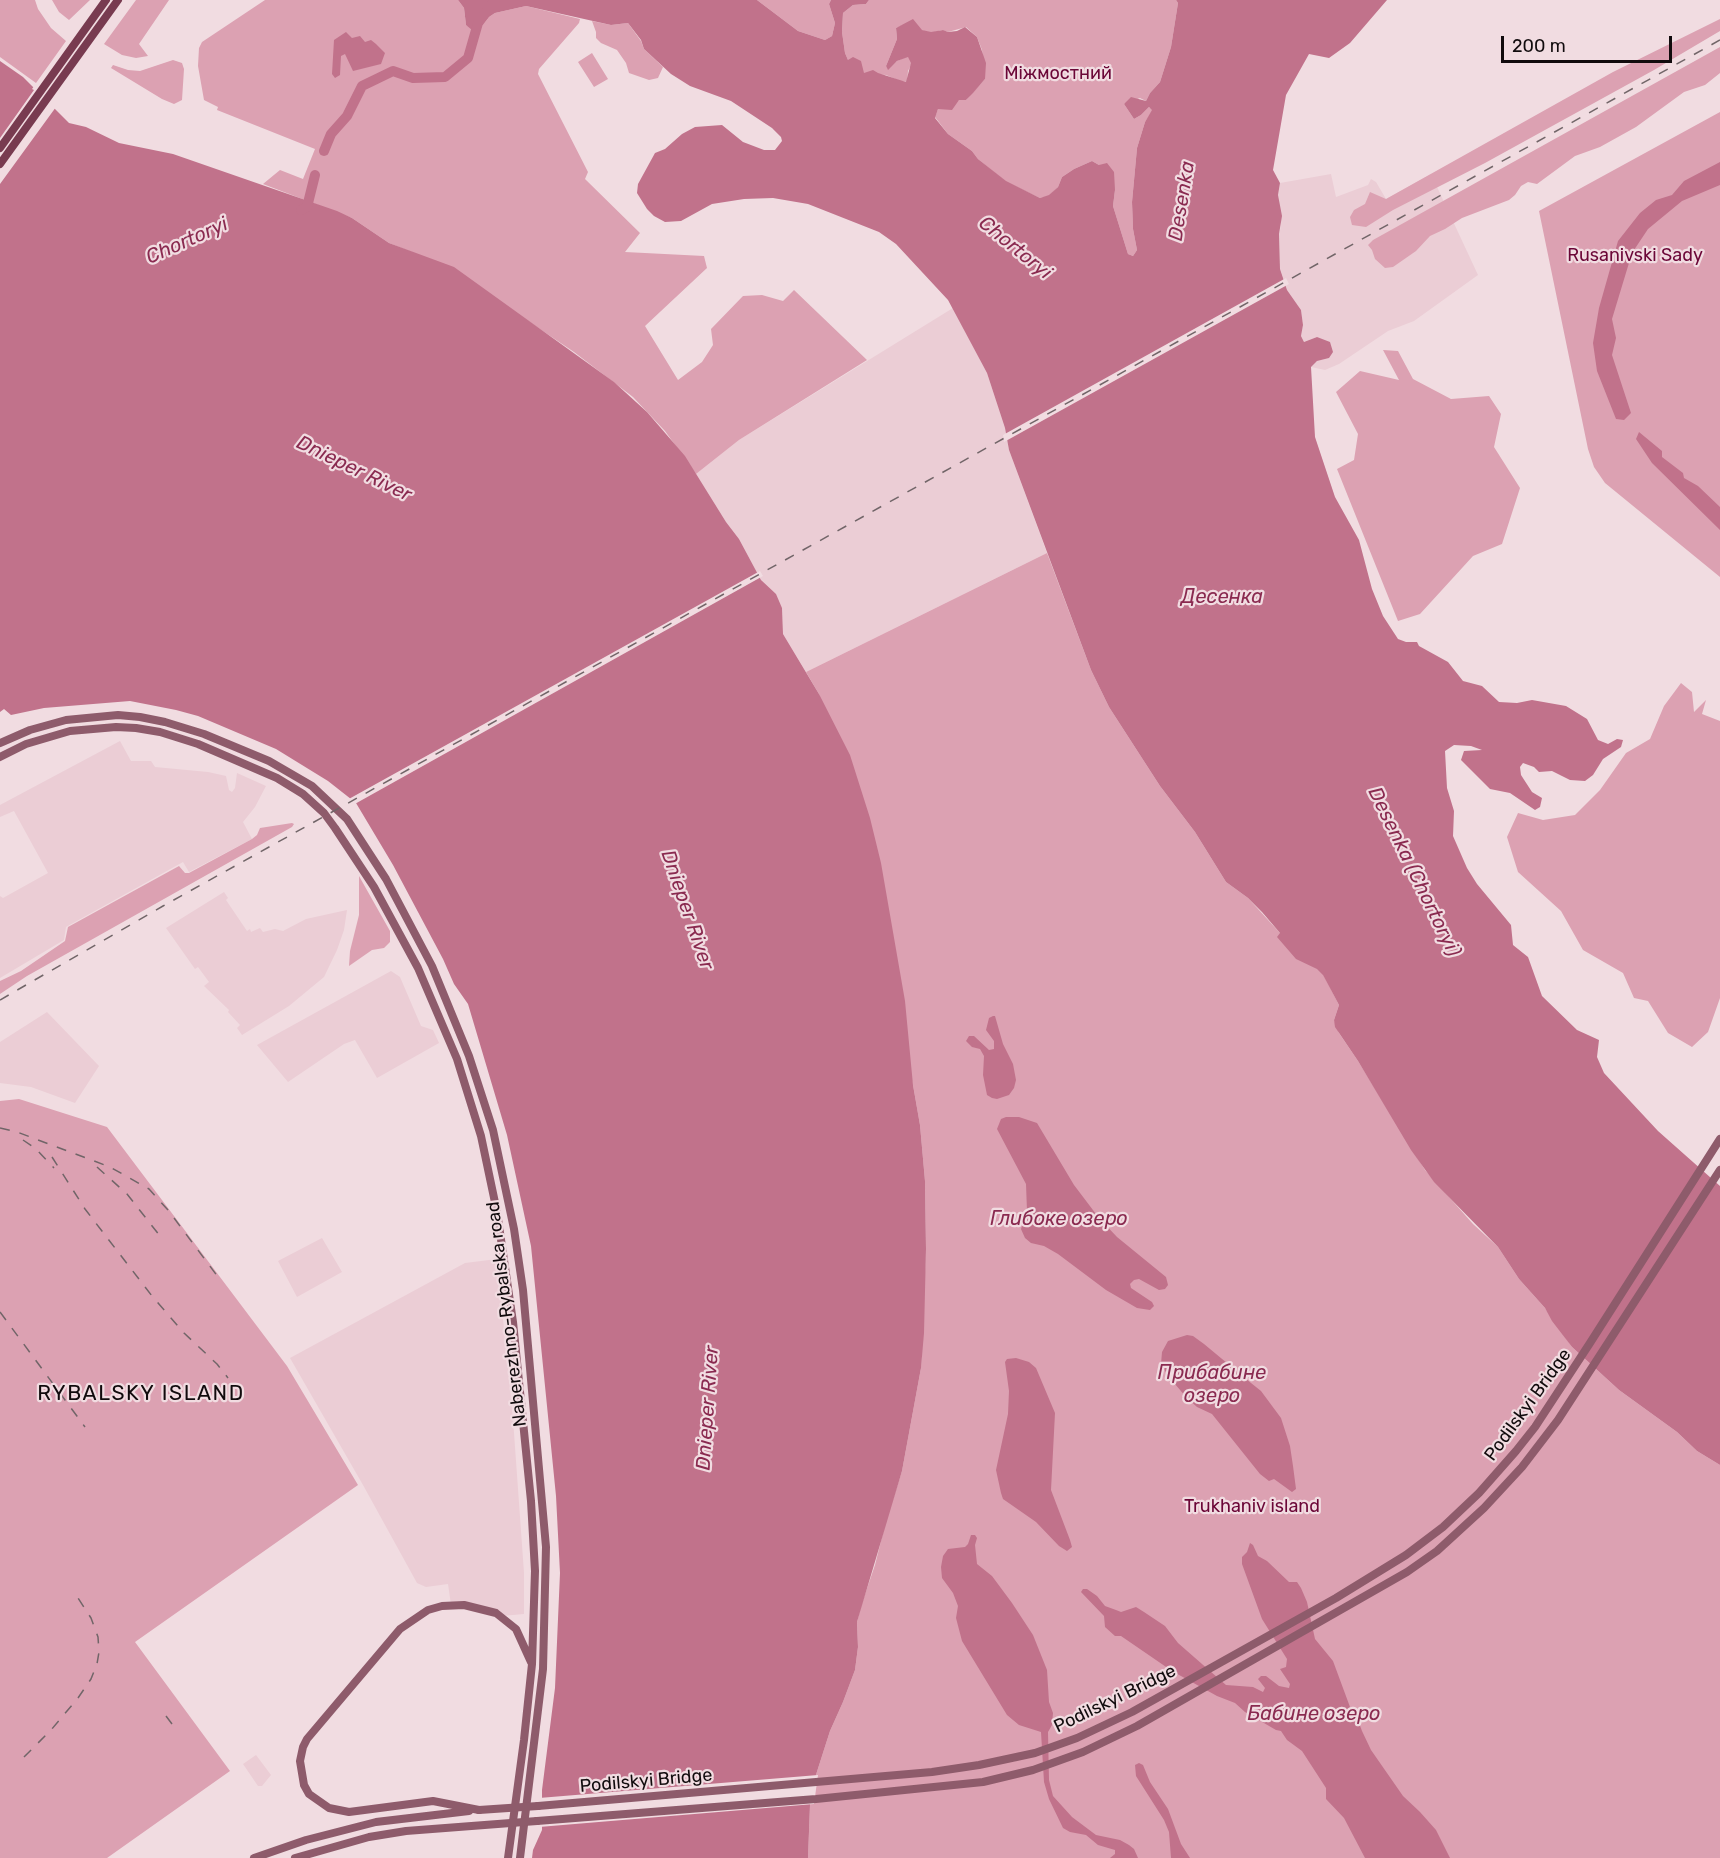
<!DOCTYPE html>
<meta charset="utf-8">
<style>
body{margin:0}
#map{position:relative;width:1720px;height:1858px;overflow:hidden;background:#f1dce1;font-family:Rubik,sans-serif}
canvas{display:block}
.scale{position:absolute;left:1501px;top:36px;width:171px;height:27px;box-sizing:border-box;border:3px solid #110b0d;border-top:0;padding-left:8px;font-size:18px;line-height:21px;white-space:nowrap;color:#110b0d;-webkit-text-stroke:4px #f1dce1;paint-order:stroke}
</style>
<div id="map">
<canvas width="1720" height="1858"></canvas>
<div class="scale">200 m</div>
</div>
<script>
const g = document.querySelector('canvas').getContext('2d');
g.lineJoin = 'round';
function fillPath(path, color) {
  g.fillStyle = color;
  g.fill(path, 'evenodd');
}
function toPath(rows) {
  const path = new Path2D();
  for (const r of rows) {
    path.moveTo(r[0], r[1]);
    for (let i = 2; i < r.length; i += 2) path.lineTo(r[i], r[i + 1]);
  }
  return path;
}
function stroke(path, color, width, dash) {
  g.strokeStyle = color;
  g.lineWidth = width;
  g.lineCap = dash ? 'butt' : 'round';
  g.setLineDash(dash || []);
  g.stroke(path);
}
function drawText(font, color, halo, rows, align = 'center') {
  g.font = font + ' Rubik,sans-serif';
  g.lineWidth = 4.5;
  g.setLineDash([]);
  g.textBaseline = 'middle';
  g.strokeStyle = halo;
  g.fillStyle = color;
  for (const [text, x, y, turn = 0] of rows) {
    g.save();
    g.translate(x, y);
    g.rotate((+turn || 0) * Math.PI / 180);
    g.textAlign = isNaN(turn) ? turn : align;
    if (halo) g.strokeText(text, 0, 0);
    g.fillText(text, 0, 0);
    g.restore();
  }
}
const built = toPath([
 [1331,174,1336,197,1368,185,1371,179,1376,182,1386,199,1431,174,1478,275,1414,321,1388,331,1339,364,1325,370,1311,367,1317,361,1329,358,1317,337,1304,342,1301,336,1303,325,1301,310,1287,290,1280,269,1279,234,1281,226,1278,195,1280,183],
 [953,308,987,373,1005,428,1009,450,1047,553,806,672,783,634,782,608,761,580,739,539,726,522,696,474,739,440],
 [120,741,131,761,151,761,155,767,208,772,226,776,229,790,232,792,235,788,237,773,266,786,255,807,243,822,252,839,189,872,183,862,66,927,64,940,0,978,0,896,3,898,48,873,14,811,0,817,0,805],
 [224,892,228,898,226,900,247,931,250,929,251,932,260,928,263,932,275,929,283,931,306,919,347,910,344,930,337,950,324,977,289,1006,242,1035,237,1028,240,1025,228,1012,229,1010,204,986,209,982,198,967,195,969,166,928],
 [391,971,400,977,421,1026,433,1030,439,1043,377,1078,355,1040,344,1044,288,1082,257,1045],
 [47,1012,99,1066,75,1103,31,1087,0,1083,0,1042],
 [322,1238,342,1272,297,1297,278,1261],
 [497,1259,513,1419,524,1573,524,1614,502,1616,451,1605,448,1584,426,1587,417,1583,363,1485,290,1358,465,1263],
 [256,1755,271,1775,262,1786,258,1786,243,1764]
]);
const green = toPath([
 [0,0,35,0,38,9,51,28,66,41,36,83,0,57],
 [52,0,90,0,69,20,59,12],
 [136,0,169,0,139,44,148,56,136,58,122,55,104,44],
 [265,0,458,0,464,8,466,25,479,29,489,17,495,13,526,6,580,19,579,23,539,69,538,74,588,172,585,179,640,233,625,252,704,256,707,268,645,326,678,380,702,362,713,345,711,329,743,296,762,295,783,301,794,290,867,360,739,440,696,474,665,431,633,397,574,352,525,319,419,255,389,243,352,218,263,184,280,170,303,179,315,149,217,110,218,107,204,100,198,66,199,48,202,42],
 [757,0,831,0,829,4,835,23,832,36,825,40,798,31],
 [869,0,1176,0,1178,3,1171,47,1160,82,1150,93,1146,101,1140,98,1124,104,1134,119,1141,115,1149,107,1153,110,1145,122,1137,148,1132,202,1133,229,1137,250,1133,256,1128,254,1113,206,1115,190,1099,165,1092,161,1074,169,1062,177,1058,187,1049,196,1040,198,1006,182,978,159,972,151,948,134,935,117,938,109,959,100,966,100,985,79,982,50,977,37,966,27,948,32,942,30,931,33,903,25,896,28,897,39,886,66,888,69,897,61,908,56,912,63,908,71,907,82,900,81,886,75,863,73,848,60,845,53,842,32,843,13,853,5,866,4],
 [1720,19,1720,31,1654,70,1485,163,1393,210,1366,227,1352,225,1350,217,1354,210,1365,204,1370,192,1386,199,1613,72],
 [592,21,611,25,628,23,641,41,644,49,663,67,658,78,649,80,629,73,626,63,617,50,601,43,596,38,596,32],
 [1720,47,1720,73,1705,85,1684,92,1636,127,1600,147,1575,156,1537,184,1528,182,1521,186,1515,195,1509,200,1462,218,1445,229,1430,236,1416,251,1393,267,1385,268,1375,259,1372,250,1368,245,1373,240],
 [592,53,608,79,594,87,578,62],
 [173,60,182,63,184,69,182,100,174,104,162,99,111,68,113,65,128,70,140,71],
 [1720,112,1720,577,1605,483,1594,467,1588,449,1539,211],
 [1383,350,1398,351,1413,379,1451,399,1489,396,1501,414,1494,447,1520,488,1502,544,1473,556,1420,614,1398,621,1337,469,1354,460,1358,434,1336,392,1360,371,1399,380],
 [1047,553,1091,670,1109,707,1160,786,1195,832,1226,882,1248,898,1280,933,1323,974,1339,1005,1334,1020,1339,1033,1358,1061,1425,1170,1473,1224,1498,1247,1519,1279,1545,1308,1572,1347,1619,1390,1677,1432,1697,1451,1720,1465,1720,1858,808,1858,810,1805,814,1781,830,1731,843,1702,855,1670,858,1647,857,1622,861,1606,875,1565,886,1521,902,1471,921,1368,926,1249,925,1181,920,1125,913,1085,819,694,806,672],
 [1681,683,1692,692,1694,712,1706,700,1702,714,1720,721,1720,998,1708,1032,1692,1047,1668,1033,1648,1001,1634,998,1623,973,1583,950,1561,911,1518,872,1507,837,1518,813,1543,820,1575,815,1600,790,1626,753,1650,739,1664,706],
 [292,823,294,824,292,827,27,976,0,994,0,981,21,971,65,941,68,927,179,866,185,873,189,873,252,839,257,835,260,828],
 [359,876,390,931,390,942,384,948,372,950,349,966,350,951,359,915],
 [19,1099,107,1127,287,1366,358,1485,135,1642,230,1771,107,1858,0,1858,0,1101]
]);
const water = toPath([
 [458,0,757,0,798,31,825,40,832,36,835,23,829,4,831,0,869,0,866,4,853,5,843,13,842,32,845,53,848,60,853,57,861,61,864,73,873,70,878,73,906,82,911,63,908,57,897,61,888,70,886,66,897,39,896,28,913,19,922,30,931,32,943,30,948,32,957,31,965,27,977,37,986,63,985,79,973,93,966,100,959,100,952,110,938,109,935,118,948,134,972,151,978,159,1006,181,1040,198,1049,195,1058,187,1062,177,1074,169,1092,161,1099,165,1107,163,1114,172,1115,190,1113,206,1128,254,1133,256,1137,250,1133,229,1132,202,1137,148,1145,122,1152,110,1149,107,1141,115,1134,119,1124,104,1131,97,1146,101,1150,93,1160,82,1171,47,1178,3,1176,0,1387,0,1350,43,1329,58,1309,54,1286,95,1273,170,1280,183,1278,195,1282,216,1279,234,1280,269,1287,290,1301,310,1303,325,1301,336,1304,342,1317,337,1330,342,1333,352,1329,358,1317,361,1311,367,1315,437,1335,497,1359,540,1372,589,1383,616,1398,639,1406,642,1417,642,1419,646,1448,662,1463,681,1482,686,1499,702,1517,703,1532,700,1566,706,1587,719,1598,740,1608,744,1617,739,1623,740,1621,747,1603,759,1593,775,1585,781,1570,780,1552,771,1539,772,1534,767,1523,763,1520,767,1521,775,1532,792,1542,798,1540,807,1535,810,1510,793,1490,789,1461,760,1464,751,1482,750,1471,746,1454,745,1445,751,1447,788,1454,811,1453,836,1467,868,1477,884,1511,925,1513,945,1528,957,1542,996,1577,1030,1599,1040,1597,1057,1604,1073,1658,1131,1720,1186,1720,1465,1697,1451,1677,1432,1619,1390,1572,1347,1552,1321,1545,1308,1519,1279,1498,1247,1434,1182,1411,1150,1358,1061,1335,1027,1334,1020,1339,1005,1323,975,1317,969,1296,959,1277,937,1280,933,1262,912,1248,898,1226,882,1195,832,1160,786,1109,707,1091,670,1009,450,1005,428,987,373,948,300,896,244,879,232,808,204,773,198,744,199,712,204,681,221,665,222,654,216,647,209,637,193,638,184,655,153,665,149,682,134,695,127,722,125,743,142,764,150,775,150,782,141,781,137,772,128,731,101,690,86,671,74,644,49,641,40,628,23,611,25,526,6,495,13,489,17,479,29,472,30,466,25,464,8],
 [346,32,352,38,360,36,365,42,371,40,376,44,385,53,381,64,353,71,345,54,341,56,340,75,335,78,332,74,334,40],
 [0,61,23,77,69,123,86,127,119,143,173,154,337,211,352,218,389,243,454,267,614,382,647,412,685,456,726,522,739,539,761,580,776,594,782,608,783,634,819,694,850,755,870,818,881,863,905,1001,913,1085,920,1125,925,1181,926,1249,924,1333,921,1368,902,1471,857,1622,858,1647,855,1670,843,1702,830,1731,814,1781,810,1805,808,1858,532,1858,533,1850,542,1830,542,1790,555,1688,560,1573,556,1496,531,1246,507,1135,468,1004,454,984,443,959,393,865,356,803,328,781,276,749,198,716,176,710,130,701,44,708,11,715,4,709,0,712],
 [1720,162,1720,185,1682,201,1648,229,1632,253,1612,319,1616,338,1612,355,1631,413,1624,420,1616,419,1597,371,1593,343,1599,308,1618,241,1640,213,1656,200,1672,195,1684,181],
 [1639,432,1662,451,1662,457,1683,473,1684,478,1698,486,1720,507,1720,530,1652,463,1636,439],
 [993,1016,995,1016,1003,1044,1013,1064,1016,1080,1014,1088,1009,1095,997,1099,992,1098,987,1095,983,1075,984,1056,980,1049,972,1047,966,1041,969,1036,974,1036,989,1050,994,1049,994,1041,986,1030,989,1018],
 [1006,1117,1019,1117,1037,1123,1074,1185,1099,1218,1117,1237,1166,1277,1168,1285,1165,1289,1159,1290,1139,1279,1134,1280,1130,1284,1131,1288,1152,1302,1154,1306,1150,1310,1137,1308,1106,1290,1058,1254,1044,1246,1031,1243,1025,1238,1021,1229,1027,1211,1026,1184,997,1129,1001,1119],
 [1187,1335,1193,1336,1204,1344,1251,1383,1261,1391,1281,1418,1290,1446,1293,1466,1296,1489,1292,1492,1274,1479,1269,1481,1260,1474,1212,1414,1197,1407,1186,1397,1169,1377,1161,1364,1162,1352,1168,1341],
 [1016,1358,1029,1362,1036,1368,1055,1413,1051,1490,1070,1540,1072,1547,1067,1551,1059,1546,1036,1522,1003,1499,1001,1493,996,1470,1008,1414,1009,1391,1005,1362,1007,1359],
 [971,1535,975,1535,977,1538,975,1545,977,1564,992,1576,1012,1603,1033,1635,1047,1670,1049,1702,1053,1713,1052,1725,1048,1732,1049,1780,1053,1796,1072,1817,1096,1835,1120,1840,1129,1845,1134,1849,1138,1858,1110,1858,1115,1854,1115,1850,1098,1845,1086,1835,1070,1832,1063,1828,1049,1799,1044,1782,1041,1732,1019,1725,1007,1715,962,1641,956,1618,958,1606,953,1593,942,1578,941,1567,943,1556,948,1549,965,1547,968,1544],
 [1250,1543,1253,1545,1258,1556,1267,1561,1289,1582,1297,1582,1301,1588,1307,1602,1315,1639,1333,1661,1350,1707,1356,1715,1362,1731,1371,1750,1403,1796,1420,1812,1436,1830,1450,1858,1365,1858,1344,1818,1326,1799,1326,1788,1302,1751,1287,1740,1281,1731,1276,1730,1245,1712,1235,1703,1217,1696,1172,1671,1121,1636,1115,1636,1105,1627,1104,1616,1081,1592,1083,1589,1087,1589,1097,1596,1105,1606,1116,1610,1121,1612,1136,1607,1144,1612,1165,1626,1178,1643,1226,1685,1253,1687,1263,1692,1265,1688,1258,1679,1261,1676,1266,1676,1279,1686,1289,1688,1290,1684,1280,1669,1286,1667,1287,1659,1262,1619,1242,1564,1242,1557,1247,1552],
 [1139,1763,1143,1765,1150,1782,1168,1809,1181,1844,1190,1858,1171,1858,1169,1832,1164,1820,1136,1776,1135,1765]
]);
const pier = toPath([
 [35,85,56,107,0,184,0,138,34,90,32,89],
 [1286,278,1289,284,1004,442,1003,435],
 [760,571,763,576,353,805,347,800],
 [818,1775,814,1804,539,1827,539,1798]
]);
const river = toPath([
 [324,151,331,134,347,116,362,86,393,71,413,78,445,77,468,58,478,23,495,0],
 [301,210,307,207,315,175]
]);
const secondary = toPath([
 [0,743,30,730,66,720,118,715,140,717,165,722,204,734,269,761,312,786,347,819,386,879,432,966,469,1056,493,1130,514,1229,523,1290,546,1547,543,1669,520,1858],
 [0,757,26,744,70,731,116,727,136,728,160,732,198,744,277,778,303,794,324,813,335,828,374,887,418,968,457,1059,481,1136,497,1212,513,1322,531,1501,535,1571,532,1664,524,1740,508,1858],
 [538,1806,932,1772,979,1765,1035,1753,1077,1738,1132,1712,1336,1598,1406,1555,1443,1527,1479,1493,1516,1451,1535,1427,1590,1343,1720,1139],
 [479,1810,433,1801,349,1812,329,1808,309,1794,304,1785,300,1761,303,1747,307,1739,400,1629,428,1610,442,1606,464,1605,496,1613,516,1629,531,1662],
 [537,1821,816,1799,983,1782,1033,1770,1083,1752,1137,1726,1407,1572,1437,1551,1484,1508,1522,1467,1558,1420,1720,1170],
 [254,1858,306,1840,376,1822,469,1811]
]);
const primary = toPath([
 [0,148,106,0],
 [0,164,118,0]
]);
const rail = toPath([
 [0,1000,163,906,1720,40],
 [0,1128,17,1132,110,1167,149,1189,168,1210,221,1281],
 [23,1140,35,1148,54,1168],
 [52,1157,85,1209,152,1296,184,1333,217,1364,228,1378],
 [97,1167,127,1194,160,1236],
 [0,1312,85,1427],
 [166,1716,178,1732],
 [24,1757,51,1730,78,1698,91,1679,97,1664,99,1652,98,1637,91,1618,76,1595]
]);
const secondaryBridge = toPath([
 [479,1810,538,1806],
 [295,1858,369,1837,406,1831,537,1821]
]);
const parkNames = [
 ["Міжмостний",1058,74],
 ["Rusanivski Sady",1635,256],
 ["Trukhaniv island",1252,1507]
];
const streetNames = [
 ["Naberezhno-Rybalska road",507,1314,-97],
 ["Podilskyi Bridge",1528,1405,-54],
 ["Podilskyi Bridge",1115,1699,-26],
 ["Podilskyi Bridge",646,1781,-5]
];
const waterNames = [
 ["Desenka",1182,201,-81],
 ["Chortoryi",187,241,-24],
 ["Chortoryi",1015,248,39],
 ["Dnieper River",354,469,26],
 ["Десенка",1222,597],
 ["Desenka (Chortoryi)",1414,872,64],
 ["Dnieper River",687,910,71],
 ["Глибоке озеро",1059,1219],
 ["Прибабине",1212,1373],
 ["озеро",1212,1396],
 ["Dnieper River",708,1408,-86],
 ["Бабине озеро",1314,1714]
];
const quarterNames = [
 ["RYBALSKY ISLAND",141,1394]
];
fillPath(built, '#ebcdd5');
fillPath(green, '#dca1b2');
fillPath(water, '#c1728b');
fillPath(pier, '#f1dce1');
stroke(river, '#c1728b', 10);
stroke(secondary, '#8e5b6b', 8);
stroke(primary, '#783b50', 8);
stroke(rail, '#716568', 1.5, [10, 10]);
stroke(secondaryBridge, '#8e5b6b', 8);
drawText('18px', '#6b0637', '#f1dce1', parkNames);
drawText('18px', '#110b0d', '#f1dce1', streetNames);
drawText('italic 20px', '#8a2a50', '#f1dce1', waterNames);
g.letterSpacing = '1.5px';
drawText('21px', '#110b0d', '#f1dce1', quarterNames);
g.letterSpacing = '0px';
</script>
